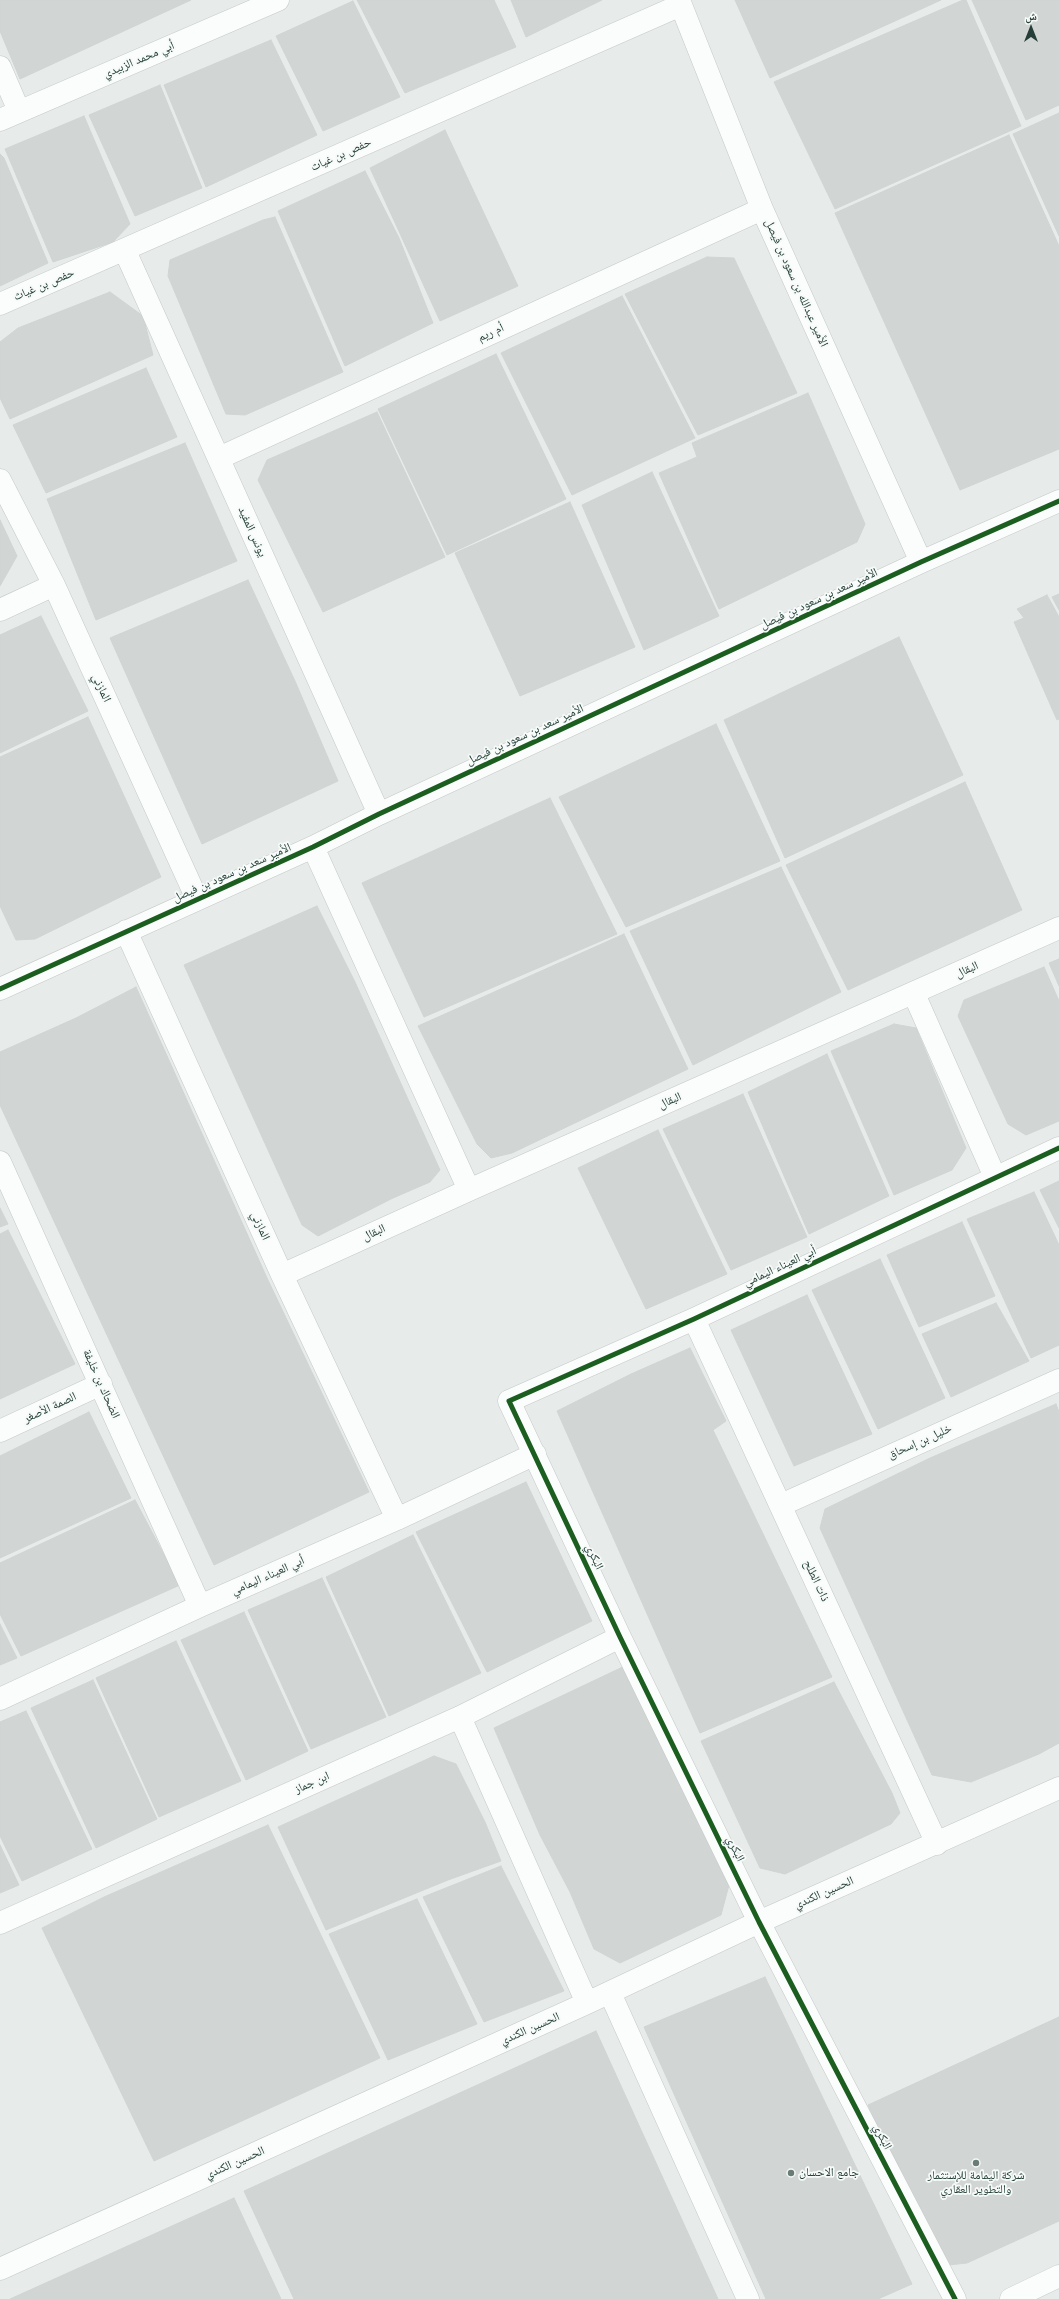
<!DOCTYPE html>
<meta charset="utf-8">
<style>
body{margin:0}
#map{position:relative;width:1059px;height:2299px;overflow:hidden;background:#e7ecea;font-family:"DM Sans","Noto Naskh Arabic",sans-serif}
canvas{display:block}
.north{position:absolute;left:1011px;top:8px;width:40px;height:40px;-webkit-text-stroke:3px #f6faf8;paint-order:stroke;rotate:0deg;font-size:11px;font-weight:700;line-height:16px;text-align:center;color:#253f38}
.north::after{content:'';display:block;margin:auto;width:14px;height:18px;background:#253f38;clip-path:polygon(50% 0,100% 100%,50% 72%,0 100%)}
</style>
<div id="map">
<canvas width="1059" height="2299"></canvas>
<div class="north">ش</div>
</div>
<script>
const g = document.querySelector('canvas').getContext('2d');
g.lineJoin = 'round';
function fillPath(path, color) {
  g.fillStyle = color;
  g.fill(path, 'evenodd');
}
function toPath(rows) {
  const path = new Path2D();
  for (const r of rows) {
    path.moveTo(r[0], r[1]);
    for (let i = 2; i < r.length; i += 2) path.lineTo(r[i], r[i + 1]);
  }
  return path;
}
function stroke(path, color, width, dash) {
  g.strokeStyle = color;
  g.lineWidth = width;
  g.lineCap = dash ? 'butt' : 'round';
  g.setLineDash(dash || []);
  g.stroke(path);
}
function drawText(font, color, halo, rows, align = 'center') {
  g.font = font + ' "DM Sans","Noto Naskh Arabic",sans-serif';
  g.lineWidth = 3.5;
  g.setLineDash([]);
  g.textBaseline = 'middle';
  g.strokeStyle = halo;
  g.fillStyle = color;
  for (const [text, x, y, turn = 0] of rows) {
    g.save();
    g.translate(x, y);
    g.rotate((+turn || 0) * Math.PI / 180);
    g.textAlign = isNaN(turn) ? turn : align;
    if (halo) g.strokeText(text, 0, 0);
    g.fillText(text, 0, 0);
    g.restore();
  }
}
const building = toPath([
 [0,0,191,0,20,79,0,31,0,0],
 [357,0,494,0,516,47,405,93,357,0],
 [511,0,602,0,526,37,511,0],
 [735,0,941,0,770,78,735,0],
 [963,0,966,0,1021,126,835,209,774,82,963,0],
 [972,0,1059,0,1059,105,1026,120,972,0],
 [353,1,400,97,323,131,276,36,353,1],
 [271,40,317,135,206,187,164,85,271,40],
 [160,85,202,188,135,216,89,115,160,85],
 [1059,113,1059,236,1013,134,1059,113],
 [84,116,130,224,113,242,53,262,5,149,84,116],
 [445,130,518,286,440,321,370,168,445,130],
 [1009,135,1059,246,1059,449,960,490,835,213,1009,135],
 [0,154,4,158,48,263,0,286,0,154],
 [365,171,399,238,433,323,345,366,278,211,365,171],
 [275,217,343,372,245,415,226,414,168,276,170,260,263,220,275,217],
 [707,257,734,258,797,393,698,435,625,294,707,257],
 [110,292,143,316,153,355,10,419,0,398,0,342,18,328,110,292],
 [622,296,695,438,572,495,501,353,622,296],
 [496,354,566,499,447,555,378,409,496,354],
 [146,368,177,437,46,493,13,425,146,368],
 [808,393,865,524,857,542,719,609,659,473,697,457,692,443,808,393],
 [377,412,445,557,323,612,258,480,267,460,377,412],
 [185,443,237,561,96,620,47,499,185,443],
 [652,472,719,616,644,650,582,505,652,472],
 [570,502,635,647,520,696,455,553,570,502],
 [0,520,17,556,0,586,0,520],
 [248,580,295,681,338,781,202,844,110,638,248,580],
 [1059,594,1059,610,1052,597,1059,594],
 [1047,595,1059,617,1059,719,1057,720,1014,622,1024,618,1017,609,1047,595],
 [41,616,88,711,0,753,0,635,41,616],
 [899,637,963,775,785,858,724,720,899,637],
 [88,717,161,877,35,939,16,940,0,906,0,757,88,717],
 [716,724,780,861,626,927,559,797,716,724],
 [965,782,1022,910,848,990,786,865,965,782],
 [550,798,617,934,424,1017,362,883,550,798],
 [781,867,841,992,693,1065,630,931,781,867],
 [317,906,355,982,440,1170,430,1182,393,1198,318,1236,302,1225,184,965,317,906],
 [624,934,688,1069,512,1153,491,1158,477,1144,418,1026,624,934],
 [1059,959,1059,986,1049,963,1059,959],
 [1044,967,1059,1001,1059,1121,1026,1135,1008,1124,958,1016,964,1000,1044,967],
 [136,987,267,1278,369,1492,214,1565,0,1105,0,1052,76,1018,136,987],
 [894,1024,916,1028,966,1148,952,1170,894,1195,831,1051,894,1024],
 [827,1054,889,1196,809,1234,748,1092,827,1054],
 [743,1094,807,1237,731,1270,663,1129,743,1094],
 [658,1130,727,1274,646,1309,578,1168,658,1130],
 [1059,1181,1059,1228,1040,1190,1059,1181],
 [1034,1192,1059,1245,1059,1345,1031,1358,967,1219,1034,1192],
 [0,1208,8,1224,0,1227,0,1208],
 [962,1222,995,1296,919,1327,887,1255,962,1222],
 [8,1230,75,1364,0,1399,0,1234,8,1230],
 [880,1259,945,1398,878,1429,812,1290,880,1259],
 [807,1295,872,1434,794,1466,731,1330,807,1295],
 [996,1303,1029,1361,951,1397,922,1334,996,1303],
 [690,1348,726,1421,713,1430,832,1677,700,1733,557,1411,631,1374,690,1348],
 [1056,1404,1059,1412,1059,1743,1039,1754,971,1782,932,1775,820,1528,825,1509,930,1458,1056,1404],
 [89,1412,131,1498,0,1558,0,1456,89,1412],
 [526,1482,592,1621,487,1672,416,1532,526,1482],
 [135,1500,180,1585,21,1656,0,1614,0,1563,135,1500],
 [413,1535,481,1673,389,1716,326,1577,413,1535],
 [322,1578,386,1717,311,1749,248,1610,322,1578],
 [244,1612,308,1751,246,1780,181,1640,244,1612],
 [0,1624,17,1658,0,1665,0,1624],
 [176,1641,241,1781,159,1817,96,1678,176,1641],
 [629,1664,729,1885,721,1915,620,1963,594,1949,570,1892,540,1835,494,1728,629,1664],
 [93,1680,157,1819,96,1848,31,1708,93,1680],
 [834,1682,892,1793,900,1813,891,1824,785,1874,760,1868,701,1741,834,1682],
 [26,1711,92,1849,22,1881,0,1836,0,1722,26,1711],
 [434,1756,456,1764,485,1822,501,1861,448,1880,326,1930,278,1827,434,1756],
 [268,1825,380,2058,154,2161,42,1928,104,1897,268,1825],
 [0,1845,19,1885,0,1893,0,1845],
 [501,1866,564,1991,484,2022,423,1897,501,1866],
 [417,1899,477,2024,388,2060,329,1934,417,1899],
 [765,1977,912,2284,878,2299,766,2299,644,2027,765,1977],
 [1059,2017,1059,2221,967,2263,939,2266,868,2105,1059,2017],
 [596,2031,718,2299,294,2299,244,2191,596,2031],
 [234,2198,281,2299,10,2299,234,2198]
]);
const minor = toPath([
 [679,0,762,209,921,562],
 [0,67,19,111],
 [0,120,278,0],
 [125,251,379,814],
 [0,304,681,5],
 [219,458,762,209],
 [0,480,54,585,197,899],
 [0,610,54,585],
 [313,847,469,1190],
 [126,931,282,1275,397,1519],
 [0,989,313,847,379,814,921,562,1059,501],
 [914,994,995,1177],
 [0,1162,200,1606],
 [282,1275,469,1190,1059,928],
 [694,1319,937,1844],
 [0,1431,101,1384],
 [781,1505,1059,1380],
 [0,1699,200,1606,397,1519,535,1454],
 [460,1717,587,2003],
 [0,1923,460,1717,620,1637],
 [610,1993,748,2299],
 [0,2269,587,2003,759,1922,1059,1788],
 [955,2299,759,1922,620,1637,509,1401,694,1319,1059,1148],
 [1011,2299,1059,2276]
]);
const cycleway = toPath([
 [0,989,313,847,379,814,921,562,1059,501],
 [955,2299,759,1922,620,1637,509,1401,694,1319,1059,1148]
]);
const markers = [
 [976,2163,4,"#697c76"],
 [791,2173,4,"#697c76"]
];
const streetNames = [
 ["أبي محمد الزبيدي",139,60,-23],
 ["حفص بن غياث",341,155,-24],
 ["الأمير عبدالله بن سعود بن فيصل",796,283,66],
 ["حفص بن غياث",44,285,-23],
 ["أم ريم",491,333,-25],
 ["يونس المفيد",252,532,66],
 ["الأمير سعد بن سعود بن فيصل",819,599,-25],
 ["المازني",101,688,65],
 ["الأمير سعد بن سعود بن فيصل",525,735,-25],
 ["الأمير سعد بن سعود بن فيصل",232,873,-24],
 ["البقال",967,970,-24],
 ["البقال",670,1101,-24],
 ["المازني",260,1226,66],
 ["البقال",374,1233,-25],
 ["أبي العيناء اليمامي",780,1267,-25],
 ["الضحاك بن خليفة",101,1384,66],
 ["الصمة الأصغر",50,1408,-25],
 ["خليل بن إسحاق",920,1442,-24],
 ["البكري",594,1557,65],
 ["أبي العيناء اليمامي",268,1576,-24],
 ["ذات الطلح",816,1581,65],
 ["ابن جماز",312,1783,-24],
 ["البكري",735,1849,64],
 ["الحسين الكندي",824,1893,-24],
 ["الحسين الكندي",530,2029,-24],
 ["البكري",882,2137,63],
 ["الحسين الكندي",235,2163,-24]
];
const poiNames = [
 ["جامع الاحسان",799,2173],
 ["شركة اليمامة للإستثمار",976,2176,"center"],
 ["والتطوير العقاري",976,2190,"center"]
];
fillPath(building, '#d1d5d4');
stroke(building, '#d0d5d3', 1);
stroke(minor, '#c4c9c7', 23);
stroke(minor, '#fbfcfc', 22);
stroke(cycleway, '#1b5e20', 5);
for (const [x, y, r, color] of markers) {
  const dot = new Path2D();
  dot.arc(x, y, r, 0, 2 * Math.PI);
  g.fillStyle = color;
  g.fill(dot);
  stroke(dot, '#f6faf8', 1.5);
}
drawText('12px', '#253f38', '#f6faf8', streetNames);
drawText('12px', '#253f38', '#f6faf8', poiNames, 'left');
</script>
